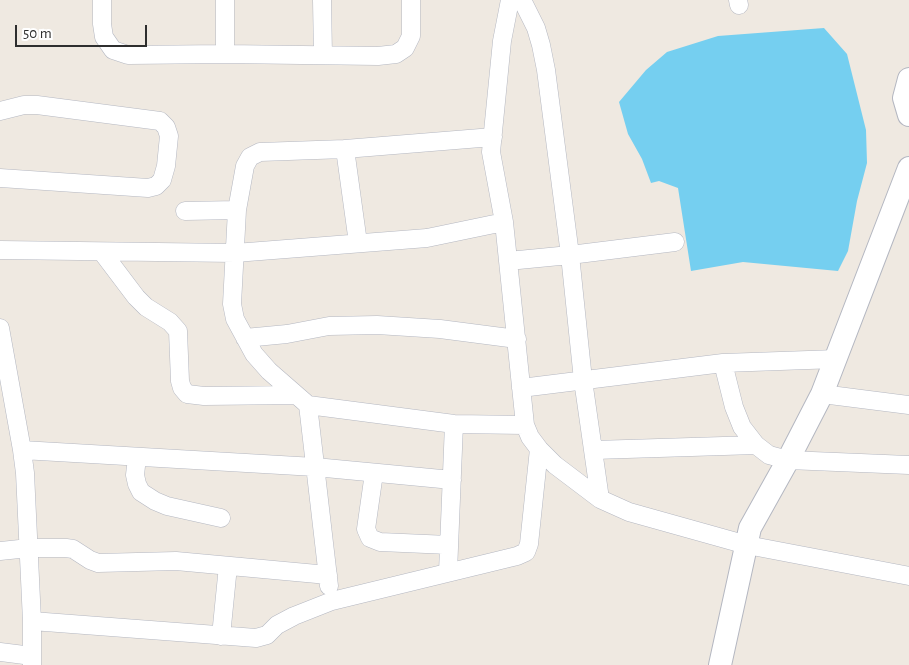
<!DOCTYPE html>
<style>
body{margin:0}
#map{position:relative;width:909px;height:665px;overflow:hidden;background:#efe9e1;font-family:"Alegreya Sans",sans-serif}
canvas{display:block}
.scale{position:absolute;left:15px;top:25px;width:132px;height:22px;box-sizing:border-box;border:2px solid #2e2e2e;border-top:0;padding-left:6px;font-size:15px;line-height:18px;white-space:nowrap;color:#2e2e2e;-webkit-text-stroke:4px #fff;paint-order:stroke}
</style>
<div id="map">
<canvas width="909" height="665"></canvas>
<div class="scale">50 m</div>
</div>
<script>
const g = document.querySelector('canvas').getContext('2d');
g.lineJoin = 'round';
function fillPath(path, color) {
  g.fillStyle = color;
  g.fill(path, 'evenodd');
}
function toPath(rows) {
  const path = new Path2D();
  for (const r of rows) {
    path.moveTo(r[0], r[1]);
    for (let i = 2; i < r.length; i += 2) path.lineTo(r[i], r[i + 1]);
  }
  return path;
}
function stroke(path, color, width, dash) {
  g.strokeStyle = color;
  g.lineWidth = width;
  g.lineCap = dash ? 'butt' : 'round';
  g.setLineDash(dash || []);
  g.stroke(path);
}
const water = toPath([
 [824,28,847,54,866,130,867,163,857,201,848,251,838,271,743,262,691,271,678,188,659,181,651,183,642,159,628,134,619,102,646,70,667,52,718,36]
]);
const minor = toPath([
 [102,0,102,24,104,37,113,50,128,55,225,54,378,56,396,54,405,48,411,36,411,0],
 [225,0,225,54],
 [322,0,323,55],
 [510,0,502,41,491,152,504,222,525,425,530,437,539,449,555,465,600,499,629,512,747,545,909,576],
 [522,0,536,28,541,45,546,70,570,255,583,380,600,499],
 [738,0,739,5],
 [0,111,24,105,37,105,160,121,166,127,169,136,166,166,162,180,156,186,148,188,0,178],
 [493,137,345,149,260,152,250,157,245,166,237,210,232,304,235,319,254,354,269,371,308,405,454,424,525,425],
 [345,149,358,243],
 [185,211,237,210],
 [0,250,235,253,427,238,504,222],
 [102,252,136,297,146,307,170,322,178,331,180,381,182,388,187,394,204,396,295,395],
 [508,261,570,255,675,242],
 [0,328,22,450,25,473,32,621,32,665],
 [245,338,287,334,329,326,377,325,440,329,517,339],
 [723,363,734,407,742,427,756,445,769,455,788,460,909,465],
 [521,388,723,363,837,359],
 [822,394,909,405],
 [308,405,329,586],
 [22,450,315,467,452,480],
 [594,450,756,445],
 [137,457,135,475,137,484,141,492,155,501,167,506,221,518],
 [374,473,366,529,370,538,380,542,449,545],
 [0,551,29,548,66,548,73,549,90,560,98,563,176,561,328,575],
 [448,572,454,424],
 [32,621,256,638,267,635,277,625,294,616,332,601,517,556,526,552,529,544,539,449],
 [221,636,228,566],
 [0,652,32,656]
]);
const tertiary = toPath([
 [909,79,904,98,909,115],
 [720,665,750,528,788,460,822,394,909,168]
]);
fillPath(water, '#75cff0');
stroke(minor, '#b4b7c1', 19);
stroke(tertiary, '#b4b7c1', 24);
stroke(minor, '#fff', 18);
stroke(tertiary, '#fff', 22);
</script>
